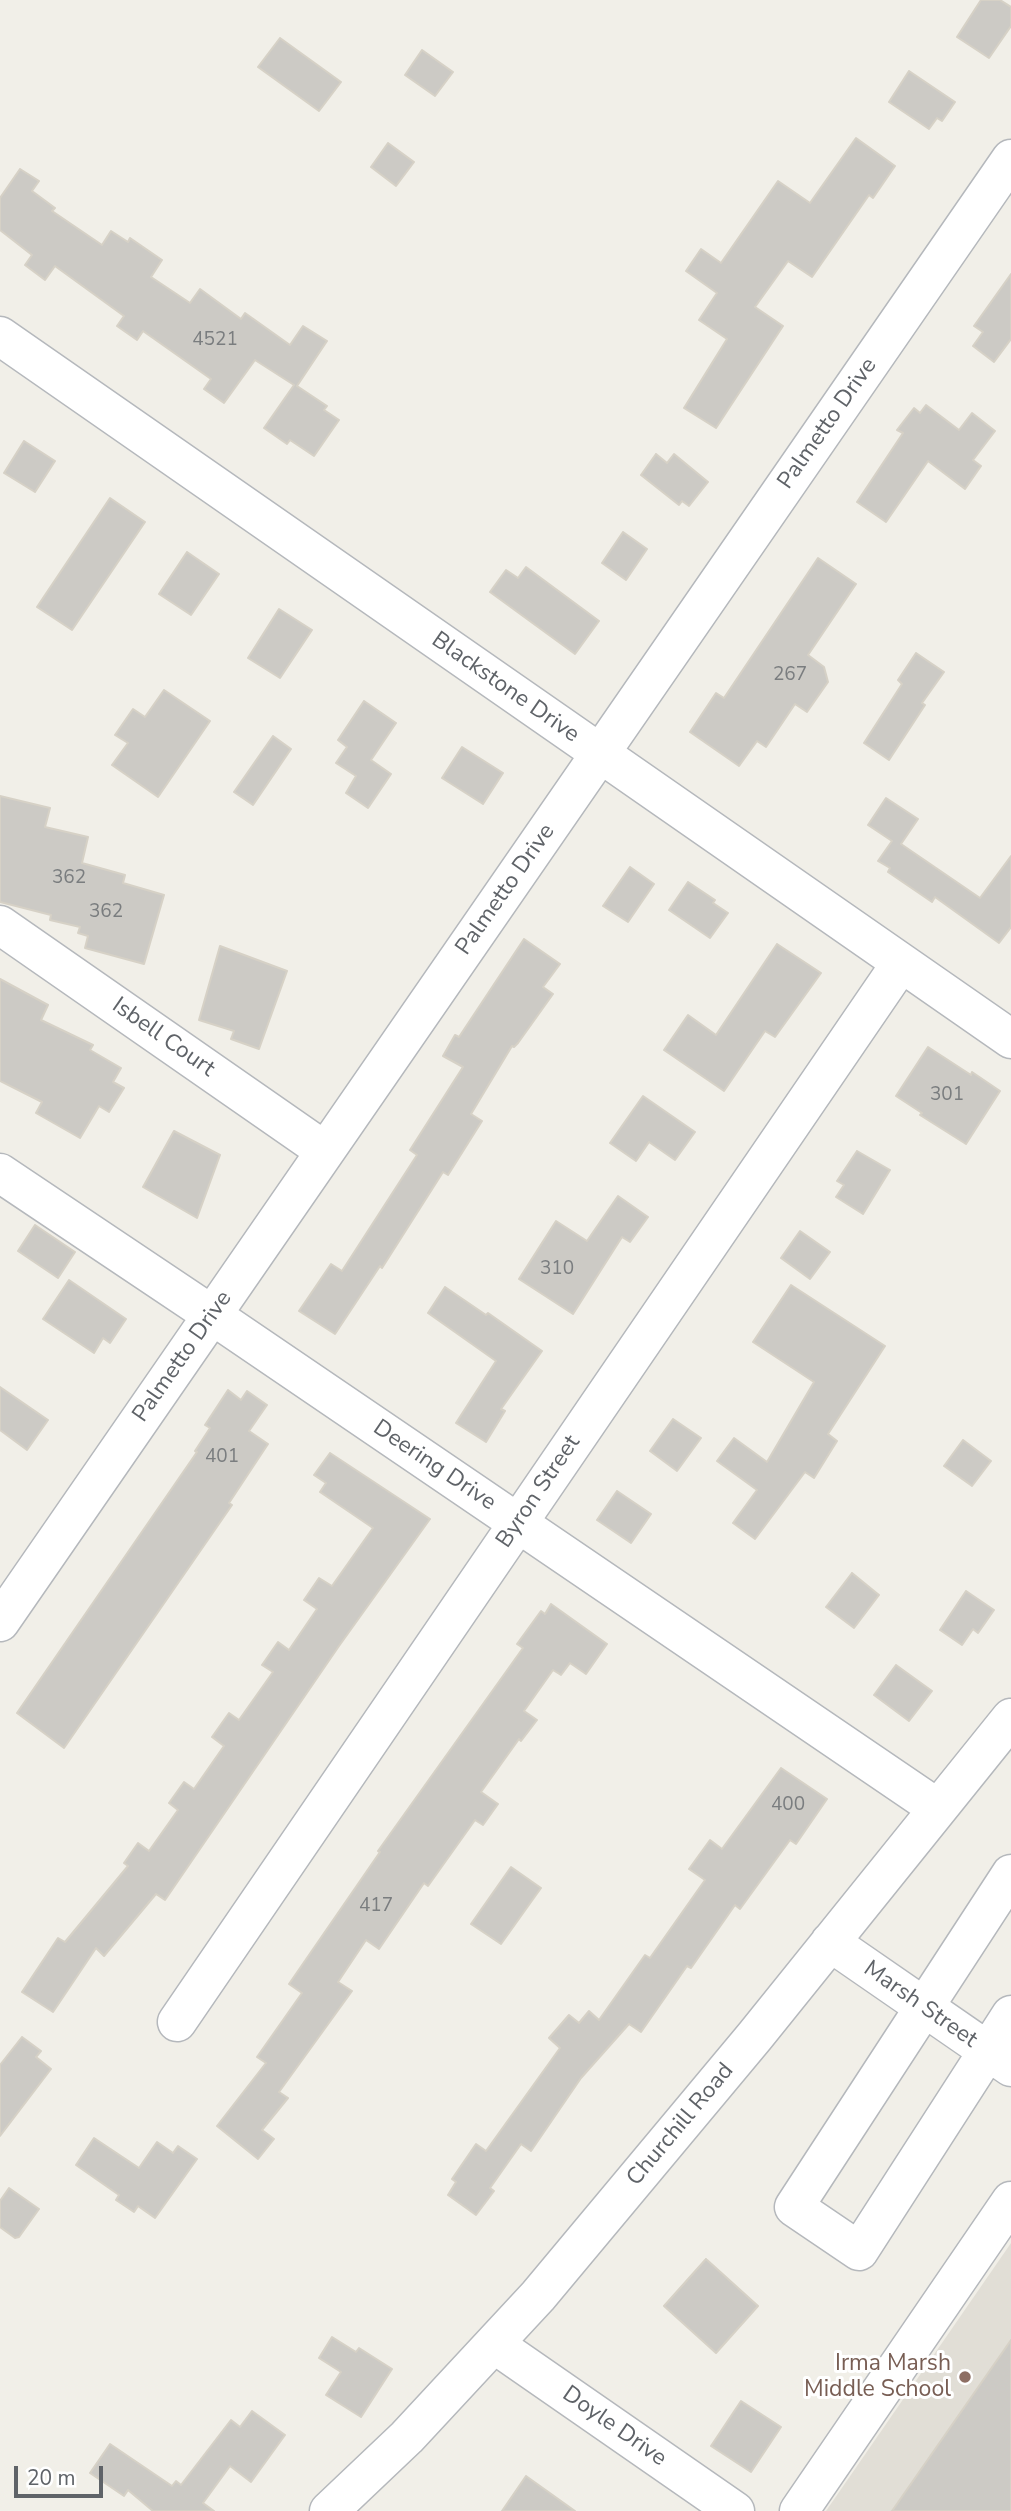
<!DOCTYPE html>
<style>
body{margin:0}
#map{position:relative;width:1011px;height:2511px;overflow:hidden;background:#f1efe8;font-family:"Nunito Sans",sans-serif}
canvas{display:block}
.scale{position:absolute;left:14px;top:2466px;width:89px;height:32px;box-sizing:border-box;border:4px solid #5f6368;border-top:0;padding-left:9px;font-size:21px;line-height:24px;white-space:nowrap;color:#5f6368;-webkit-text-stroke:5px #fff;paint-order:stroke}
</style>
<div id="map">
<canvas width="1011" height="2511"></canvas>
<div class="scale">20 m</div>
</div>
<script>
const g = document.querySelector('canvas').getContext('2d');
g.lineJoin = 'round';
function fillPath(path, color) {
  g.fillStyle = color;
  g.fill(path, 'evenodd');
}
function toPath(rows) {
  const path = new Path2D();
  for (const r of rows) {
    path.moveTo(r[0], r[1]);
    for (let i = 2; i < r.length; i += 2) path.lineTo(r[i], r[i + 1]);
  }
  return path;
}
function stroke(path, color, width, dash) {
  g.strokeStyle = color;
  g.lineWidth = width;
  g.lineCap = dash ? 'butt' : 'round';
  g.setLineDash(dash || []);
  g.stroke(path);
}
function drawText(font, color, halo, rows, align = 'center') {
  g.font = font + ' "Nunito Sans",sans-serif';
  g.lineWidth = 6;
  g.setLineDash([]);
  g.textBaseline = 'middle';
  g.strokeStyle = halo;
  g.fillStyle = color;
  for (const [text, x, y, turn = 0] of rows) {
    g.save();
    g.translate(x, y);
    g.rotate((+turn || 0) * Math.PI / 180);
    g.textAlign = isNaN(turn) ? turn : align;
    if (halo) g.strokeText(text, 0, 0);
    g.fillText(text, 0, 0);
    g.restore();
  }
}
const education = toPath([
 [1011,2243,1011,2511,826,2511]
]);
const building = toPath([
 [981,0,1000,0,1011,7,1011,26,989,58,957,37,981,0],
 [280,38,341,82,319,111,258,67,280,38],
 [422,50,453,72,435,96,405,75,422,50],
 [909,71,955,102,942,121,937,118,929,129,889,102,909,71],
 [856,138,895,166,873,198,869,195,812,277,788,261,755,307,783,326,716,428,684,408,727,339,699,320,717,293,686,271,701,249,721,263,778,181,810,203,856,138],
 [388,143,414,162,396,186,371,167,388,143],
 [20,169,39,181,32,191,55,208,52,211,102,245,111,231,128,242,130,238,162,260,151,277,190,303,200,289,241,319,245,313,290,345,303,326,327,341,297,386,327,406,324,410,339,420,314,456,290,440,287,444,264,428,294,385,255,360,224,403,204,389,211,379,143,331,137,340,117,326,124,316,55,266,45,280,25,265,32,255,0,230,0,198,20,169],
 [1011,274,1011,339,994,362,973,346,983,332,974,326,1011,274],
 [926,405,959,430,972,413,995,431,973,460,981,466,965,489,928,461,886,522,857,502,903,433,897,430,914,408,920,413,926,405],
 [24,441,55,461,35,492,4,473,24,441],
 [656,454,667,463,674,454,708,482,689,506,682,501,679,505,641,475,656,454],
 [110,498,145,522,72,630,37,607,110,498],
 [623,532,647,549,626,580,602,563,623,532],
 [187,552,219,574,191,615,159,594,187,552],
 [818,558,856,584,808,655,824,667,828,682,807,712,795,704,766,747,757,741,739,766,690,732,716,693,724,698,818,558],
 [526,567,599,621,575,654,490,592,506,570,518,578,526,567],
 [279,609,312,630,280,678,248,658,279,609],
 [916,653,944,672,922,703,925,705,889,760,864,743,902,684,898,680,916,653],
 [164,690,210,721,158,797,112,765,128,743,115,735,133,709,145,717,164,690],
 [364,701,396,723,371,760,391,774,368,808,346,793,356,776,336,763,347,747,338,740,364,701],
 [273,736,291,749,253,805,234,792,273,736],
 [462,747,503,773,483,804,442,778,462,747],
 [0,796,50,808,45,827,88,837,82,863,125,875,123,883,164,895,144,964,85,948,88,936,78,933,80,927,50,920,51,915,0,902,0,796],
 [886,798,918,819,901,844,980,898,1011,856,1011,927,999,943,935,897,932,902,888,872,890,868,878,861,892,841,868,825,886,798],
 [630,867,654,884,628,922,603,906,630,867],
 [688,882,715,900,713,903,728,913,710,938,669,910,688,882],
 [524,939,560,964,543,987,553,994,518,1043,514,1047,512,1046,471,1114,482,1121,448,1175,443,1172,382,1268,380,1266,335,1334,299,1311,331,1264,342,1271,417,1155,410,1150,463,1067,443,1056,455,1035,459,1037,524,939],
 [777,944,821,973,775,1037,765,1031,724,1091,664,1050,688,1015,716,1035,777,944],
 [220,946,287,971,259,1049,231,1039,234,1031,199,1020,220,946],
 [0,979,48,1005,41,1020,93,1045,90,1050,121,1068,113,1082,124,1088,109,1112,99,1106,80,1138,36,1113,42,1102,0,1081,0,979],
 [928,1047,971,1075,972,1072,1000,1091,966,1144,920,1115,922,1113,896,1096,928,1047],
 [643,1096,695,1132,675,1160,649,1142,636,1161,610,1143,643,1096],
 [174,1131,220,1155,197,1218,143,1187,174,1131],
 [857,1151,890,1170,863,1214,836,1197,844,1185,837,1181,857,1151],
 [618,1196,648,1217,630,1242,622,1237,573,1314,519,1279,556,1221,587,1241,618,1196],
 [35,1225,75,1252,58,1278,18,1251,35,1225],
 [800,1231,830,1252,810,1279,781,1258,800,1231],
 [69,1280,126,1319,110,1343,103,1338,94,1353,43,1319,69,1280],
 [791,1285,885,1346,828,1434,837,1441,814,1478,805,1472,755,1539,733,1523,757,1490,717,1461,734,1438,767,1462,814,1382,753,1342,791,1285],
 [445,1287,486,1315,488,1313,542,1351,501,1409,505,1411,486,1442,456,1423,496,1361,428,1313,445,1287],
 [0,1387,48,1420,27,1450,0,1430,0,1387],
 [228,1390,241,1400,247,1391,267,1405,249,1431,268,1444,229,1503,232,1505,64,1748,17,1713,197,1452,195,1451,210,1428,205,1425,228,1390],
 [673,1419,701,1438,677,1471,650,1451,673,1419],
 [963,1440,991,1461,972,1486,944,1466,963,1440],
 [330,1453,430,1519,339,1646,165,1900,156,1894,104,1956,96,1948,53,2012,22,1992,58,1938,65,1942,128,1866,124,1863,138,1843,149,1851,178,1810,169,1803,184,1782,194,1789,224,1746,212,1737,229,1713,239,1720,273,1672,262,1665,278,1642,289,1650,317,1609,304,1600,319,1578,332,1586,373,1528,320,1492,326,1483,314,1475,330,1453],
 [617,1491,651,1514,631,1543,597,1520,617,1491],
 [852,1573,879,1595,854,1628,826,1607,852,1573],
 [966,1591,994,1610,978,1633,973,1629,962,1645,940,1630,966,1591],
 [551,1604,607,1644,586,1674,570,1663,561,1675,553,1670,524,1711,537,1720,521,1741,519,1739,481,1792,498,1804,483,1825,475,1820,428,1886,424,1883,379,1949,366,1940,338,1982,352,1991,279,2092,288,2098,262,2130,274,2139,258,2159,217,2126,266,2063,257,2057,302,1993,289,1984,380,1852,378,1851,523,1648,517,1644,541,1611,545,1614,551,1604],
 [896,1665,932,1691,909,1721,874,1695,896,1665],
 [781,1768,827,1799,796,1844,790,1840,740,1909,735,1905,691,1968,687,1966,641,2032,629,2024,581,2078,531,2151,521,2144,490,2188,494,2191,476,2215,448,2195,456,2182,452,2179,476,2144,486,2151,560,2048,549,2038,569,2015,579,2023,589,2011,599,2020,645,1955,650,1958,705,1880,689,1869,710,1840,722,1849,781,1768],
 [511,1867,541,1888,501,1944,471,1924,511,1867],
 [22,2037,41,2051,36,2057,51,2069,0,2136,0,2065,22,2037],
 [94,2138,139,2168,157,2142,173,2153,178,2146,197,2159,155,2218,138,2206,134,2212,116,2200,119,2195,76,2165,94,2138],
 [9,2188,39,2209,19,2237,15,2238,0,2227,0,2201,9,2188],
 [706,2259,758,2306,716,2353,664,2306,706,2259],
 [332,2337,356,2352,359,2348,392,2369,361,2417,326,2395,341,2372,319,2358,332,2337],
 [1011,2340,1011,2511,892,2511,1011,2340],
 [741,2401,781,2427,751,2472,711,2446,741,2401],
 [252,2411,285,2435,251,2482,230,2466,203,2503,214,2511,153,2511,128,2490,124,2496,90,2473,110,2444,172,2486,176,2481,181,2485,231,2420,240,2427,252,2411],
 [526,2476,575,2511,502,2511,526,2476]
]);
const minor = toPath([
 [0,336,1011,1039],
 [0,925,325,1151],
 [0,1173,212,1315,937,1808],
 [0,1622,1011,159],
 [1011,1874,794,2207,859,2251,1011,2015],
 [830,1942,1011,2067],
 [177,2022,901,963],
 [494,2344,735,2511],
 [329,2511,407,2437,538,2296,755,2036,1011,1718],
 [799,2511,1011,2201]
]);
const markers = [
 [965,2377,7,"#8d6e63"]
];
const numberNames = [
 ["4521",215,340],
 ["267",790,675],
 ["362",69,878],
 ["362",106,912],
 ["301",947,1095],
 ["310",557,1269],
 ["401",222,1457],
 ["400",788,1805],
 ["417",376,1906]
];
const streetNames = [
 ["Palmetto Drive",828,424,-55],
 ["Blackstone Drive",505,688,35],
 ["Palmetto Drive",506,890,-55],
 ["Isbell Court",163,1038,35],
 ["Palmetto Drive",183,1357,-55],
 ["Deering Drive",434,1466,34],
 ["Byron Street",539,1492,-56],
 ["Marsh Street",920,2005,35],
 ["Churchill Road",681,2125,-50],
 ["Doyle Drive",614,2427,35]
];
const educationNames = [
 ["Irma Marsh",951,2364],
 ["Middle School",951,2390]
];
fillPath(education, '#e1ded6');
fillPath(building, '#cccac5');
stroke(building, '#d6d1c6', 2);
stroke(minor, '#b5b8bc', 41);
stroke(minor, '#fff', 38);
for (const [x, y, r, color] of markers) {
  const dot = new Path2D();
  dot.arc(x, y, r, 0, 2 * Math.PI);
  g.fillStyle = color;
  g.fill(dot);
  stroke(dot, '#fff', 2.5);
}
drawText('19px', '#7a7d7f', null, numberNames);
drawText('23px', '#5f6368', '#fff', streetNames);
drawText('23px', '#785e54', '#fff', educationNames, 'right');
</script>
